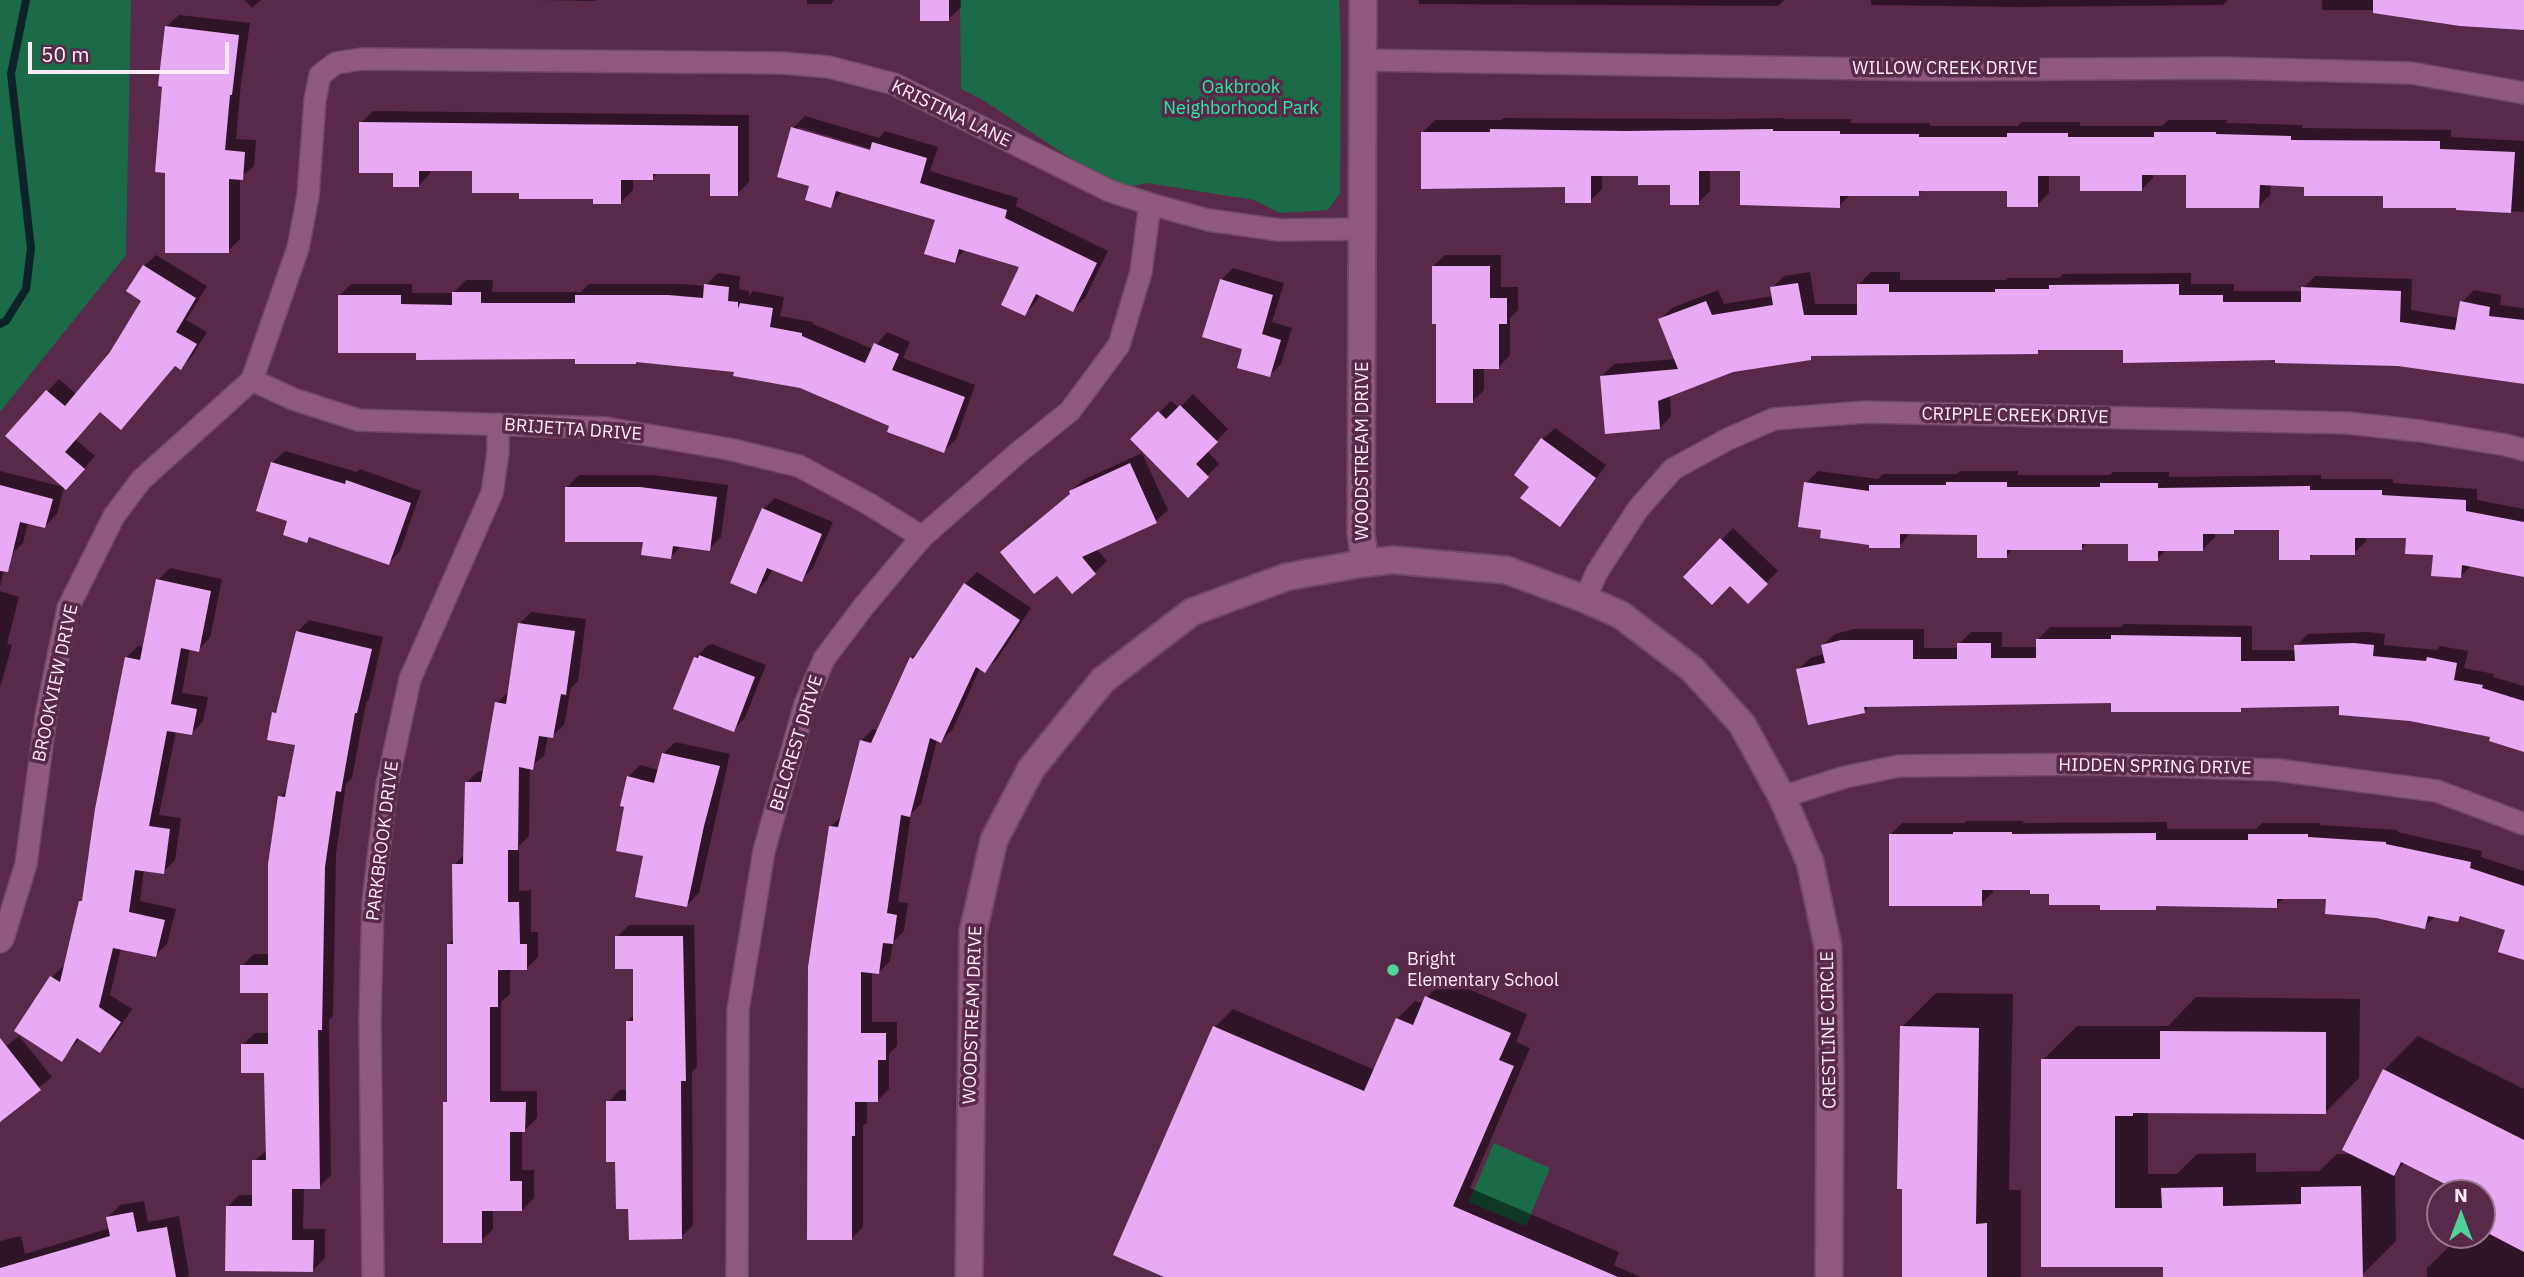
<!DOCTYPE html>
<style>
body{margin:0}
#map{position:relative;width:2524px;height:1277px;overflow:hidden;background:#59294a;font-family:"IBM Plex Sans",sans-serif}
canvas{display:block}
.north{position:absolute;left:2426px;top:1179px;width:70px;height:70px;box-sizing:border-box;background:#59294a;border:2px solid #9b778f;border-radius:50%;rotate:0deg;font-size:19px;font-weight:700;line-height:28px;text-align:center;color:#feebf7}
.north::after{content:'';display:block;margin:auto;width:24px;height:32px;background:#50d398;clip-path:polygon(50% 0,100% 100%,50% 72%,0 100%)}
.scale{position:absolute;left:28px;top:42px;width:201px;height:32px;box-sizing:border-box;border:4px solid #feebf7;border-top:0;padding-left:9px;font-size:21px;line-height:24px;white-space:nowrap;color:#feebf7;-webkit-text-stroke:5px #59294a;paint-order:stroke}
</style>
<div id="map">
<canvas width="2524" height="1277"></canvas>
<div class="north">N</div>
<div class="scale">50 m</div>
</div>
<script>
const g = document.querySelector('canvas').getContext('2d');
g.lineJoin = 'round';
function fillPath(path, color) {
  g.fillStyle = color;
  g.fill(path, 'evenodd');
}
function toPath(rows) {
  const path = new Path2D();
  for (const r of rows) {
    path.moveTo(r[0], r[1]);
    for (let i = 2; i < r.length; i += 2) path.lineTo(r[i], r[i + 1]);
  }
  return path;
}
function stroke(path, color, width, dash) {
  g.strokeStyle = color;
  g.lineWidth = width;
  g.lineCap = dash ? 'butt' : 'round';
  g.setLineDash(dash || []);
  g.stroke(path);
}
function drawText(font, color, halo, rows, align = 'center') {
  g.font = font + ' "IBM Plex Sans",sans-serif';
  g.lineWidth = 7;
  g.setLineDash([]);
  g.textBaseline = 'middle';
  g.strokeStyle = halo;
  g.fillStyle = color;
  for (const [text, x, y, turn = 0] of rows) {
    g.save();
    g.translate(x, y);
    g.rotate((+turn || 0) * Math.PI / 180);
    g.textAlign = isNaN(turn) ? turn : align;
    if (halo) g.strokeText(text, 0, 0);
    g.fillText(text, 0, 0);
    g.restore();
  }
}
const green = toPath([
 [0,0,131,0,126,255,0,412],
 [960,0,1339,0,1341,51,1340,193,1328,210,1280,213,1254,200,1147,183,1123,188,1064,154,983,100,961,89],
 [1494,1143,1550,1168,1526,1226,1469,1202]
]);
const shadow = toPath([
 [245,0,261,0,252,8],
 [539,0,596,0,595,1],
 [807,0,834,0,831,4,807,4],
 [922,0,961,0,961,7,949,19],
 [1419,0,1784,0,1778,6,1419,4],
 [1871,0,2228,0,2223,5,2018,7,1871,5],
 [2322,0,2524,0,2524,28,2398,10,2322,10],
 [179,15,250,23,241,83,236,139,256,140,254,166,240,178,240,239,228,251,167,26],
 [373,111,749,115,749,182,737,194,712,172,658,172,652,179,633,179,633,190,621,202,595,197,520,192,473,169,430,169,430,174,418,186,395,171,361,123],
 [805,116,879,138,885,131,938,147,930,171,1018,198,1016,206,1108,251,1085,298,1073,310,1040,295,1036,302,1025,314,1022,266,966,249,954,262,937,219,843,191,830,206,812,185,793,128],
 [798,127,878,151,878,154,798,131],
 [1504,118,1722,119,1784,118,1784,119,1851,119,1851,123,1930,123,1930,126,2018,126,2021,122,2080,122,2080,126,2162,126,2168,120,2227,120,2227,123,2302,125,2302,128,2451,130,2451,137,2524,141,2524,212,2458,209,2458,206,2385,194,2306,185,2271,184,2270,195,2258,207,2188,174,2153,174,2153,178,2141,190,2082,175,2049,175,2049,193,2037,205,2009,190,1923,190,1918,194,1851,194,1839,206,1742,169,1710,169,1710,191,1698,203,1671,183,1640,175,1602,175,1602,189,1590,201,1567,185,1423,132,1435,120,1501,120],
 [156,255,207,286,186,320,207,332,192,356,181,368,176,365,121,427,101,410,75,439,95,456,78,476,7,436,59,379,77,395,111,353,144,300,144,266],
 [1445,255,1501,255,1501,287,1518,287,1518,310,1510,318,1510,355,1499,367,1484,367,1484,390,1472,402,1437,322,1433,266],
 [1233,268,1284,283,1272,322,1292,328,1281,364,1269,376,1245,348,1221,280],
 [1810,272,1815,304,1859,304,1859,284,1871,272,1900,272,1900,280,2006,280,2008,278,2059,278,2063,274,2191,273,2191,284,2234,284,2234,291,2303,291,2303,288,2315,276,2412,279,2411,310,2459,318,2462,302,2474,290,2501,295,2500,305,2524,308,2524,383,2398,364,2125,348,2042,348,2037,352,1814,354,1810,358,1755,361,1670,395,1671,416,1660,428,1602,376,1614,364,1676,359,1660,320,1672,308,1718,290,1724,304,1773,296,1772,288,1784,276],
 [718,273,740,276,739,289,749,291,749,296,753,291,784,297,780,316,813,322,813,324,873,349,887,332,910,342,903,358,975,385,956,439,944,451,800,386,736,370,638,360,636,362,577,357,418,351,340,295,351,284,412,284,412,293,453,293,466,280,493,280,492,292,581,292,589,284,681,284,705,286],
 [1193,394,1228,429,1207,451,1219,464,1188,495,1132,439,1171,401,1179,408],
 [1555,428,1606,465,1571,513,1560,525,1531,486,1543,439],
 [285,451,357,472,360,469,421,491,400,551,388,563,312,536,306,541,290,519,258,510,273,462],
 [1142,453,1168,510,1156,521,1096,548,1107,561,1073,592,1071,491,1083,480],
 [0,471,64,487,57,514,45,526,28,522,23,543,11,555,8,554,0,586],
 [1818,471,1878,479,1883,474,1957,474,1960,471,2018,471,2018,475,2110,475,2113,472,2169,472,2169,477,2321,475,2321,479,2393,479,2393,483,2477,489,2477,500,2524,509,2524,575,2472,565,2461,576,2434,554,2408,537,2366,537,2366,541,2354,553,2315,553,2309,558,2281,528,2238,528,2233,532,2215,532,2215,537,2203,549,2167,549,2157,559,2130,542,2088,542,2082,548,2014,548,2006,556,1978,533,1911,532,1899,547,1871,543,1823,529,1806,483],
 [579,475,653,475,728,485,721,537,709,549,682,545,670,558,567,487],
 [775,498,833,522,813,568,801,580,773,568,767,580,756,592,763,509],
 [1733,528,1778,571,1748,601,1730,584,1686,577],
 [170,568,222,579,210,638,198,650,190,648,182,693,208,697,203,721,192,733,176,731,159,815,181,818,175,860,163,872,144,869,140,901,176,909,167,944,155,955,121,948,110,995,132,1009,112,1039,100,1050,80,1038,61,1060,16,1031,52,977,64,965,66,966,81,902,85,898,126,658,138,646,144,647,158,580],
 [977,572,1031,608,997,659,985,671,980,668,953,729,941,741,937,740,921,804,911,814,898,902,908,903,904,931,893,942,890,961,878,973,872,972,872,1022,897,1022,897,1046,889,1054,889,1089,877,1101,867,1101,867,1123,863,1126,863,1227,851,1239,831,826,843,815,861,741,873,729,878,730,911,658,923,646,965,584],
 [0,591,19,597,7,644,12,645,0,688],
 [531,612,586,619,578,681,571,688,564,725,552,736,548,736,544,756,530,767,529,836,519,846,519,891,531,890,531,932,538,932,538,957,526,969,510,969,510,994,501,1002,501,1091,537,1091,537,1118,525,1130,522,1130,522,1170,534,1170,534,1198,522,1210,493,1210,493,1229,481,1241,445,1103,449,1099,449,944,455,938,454,865,465,854,467,782,479,771,485,771,497,703,510,690,519,624],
 [309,620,383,637,369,699,366,703,352,778,346,784,336,854,333,1016,329,1020,331,1175,319,1187,304,1187,303,1229,325,1229,325,1258,313,1270,227,1207,239,1195,254,1195,254,1161,268,1149,266,1071,243,1044,255,1033,270,1033,270,991,242,966,254,954,270,954,280,797,289,787,297,743,273,713,279,707,297,632],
 [2124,624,2252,626,2252,650,2296,650,2296,646,2308,634,2367,632,2385,634,2384,645,2437,650,2440,646,2468,651,2464,668,2494,674,2493,677,2524,686,2524,750,2492,735,2341,705,2244,706,2240,710,2112,701,1870,705,1864,711,1798,670,1810,658,1825,654,1823,645,1835,634,1854,629,1924,629,1924,648,1959,648,1959,644,1971,632,2002,632,2002,647,2038,647,2038,639,2050,627,2121,627],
 [712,644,766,665,745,718,733,730,695,658,707,646],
 [675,742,730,754,699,893,687,905,645,855,628,777,640,765,659,770,663,754],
 [1967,821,2023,821,2023,823,2167,822,2167,829,2256,829,2262,823,2320,823,2320,825,2397,830,2397,832,2482,851,2481,857,2524,871,2524,958,2507,929,2463,915,2458,920,2436,916,2424,927,2328,897,2285,897,2276,906,2159,904,2155,908,2101,903,2032,888,1993,888,1993,892,1981,904,1890,835,1902,823,1964,823],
 [629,925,694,925,697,1067,692,1072,693,1225,681,1237,630,1207,617,1160,608,1102,620,1090,627,1090,627,1022,634,1014,634,967,617,937],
 [1445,979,1527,1014,1516,1042,1530,1048,1470,1188,1619,1252,1614,1265,1640,1277,1168,1277,1116,1254,1215,1027,1233,1009,1375,1070,1397,1019,1415,1001,1424,1004,1427,997],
 [1936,993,2013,994,2009,1190,2021,1190,2021,1277,1904,1277,1902,1027],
 [2196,997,2360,999,2359,1078,2325,1113,2148,1111,2148,1174,2177,1174,2197,1154,2256,1153,2256,1172,2319,1171,2337,1154,2354,1154,2384,1070,2418,1036,2524,1089,2524,1277,2427,1277,2427,1268,2461,1235,2493,1234,2482,1228,2482,1193,2467,1193,2405,1162,2395,1172,2396,1241,2362,1275,2165,1277,2164,1265,2043,1266,2043,1060,2077,1026,2168,1026],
 [19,1036,52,1077,0,1120,0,1051],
 [144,1201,148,1222,179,1216,189,1274,187,1277,0,1277,0,1241,21,1236,25,1254,110,1228,108,1217,120,1205]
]);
const stream = toPath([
 [0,324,6,321,26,289,31,248,11,74,26,0]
]);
const building = toPath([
 [920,0,949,0,949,21,920,21],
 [2373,0,2524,0,2524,30,2460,26,2373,13],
 [165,26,239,35,232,95,230,95,225,150,245,152,243,180,229,179,229,253,165,253,165,173,155,172,162,87,158,86],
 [359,122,738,126,738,196,710,196,710,174,653,174,653,180,621,180,621,204,593,204,593,199,519,199,519,193,472,193,472,171,419,171,419,187,393,187,393,173,359,173],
 [791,127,870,150,872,142,927,158,920,183,1007,210,1005,218,1097,263,1073,312,1036,294,1025,316,1001,305,1019,267,959,249,955,263,924,254,935,220,836,191,831,208,805,200,809,186,777,177],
 [1490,129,1625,131,1773,129,1773,131,1840,131,1840,134,1919,134,1919,137,2007,137,2007,133,2068,133,2068,137,2154,137,2154,132,2216,132,2216,134,2291,136,2291,140,2440,141,2440,149,2515,152,2511,213,2456,210,2456,208,2383,208,2383,196,2304,196,2304,187,2260,185,2259,208,2186,208,2186,175,2142,175,2142,191,2080,191,2080,176,2038,176,2038,207,2007,207,2007,191,1919,191,1919,196,1840,196,1840,208,1740,205,1740,171,1699,171,1699,205,1670,205,1670,185,1638,185,1638,176,1591,176,1591,203,1565,203,1565,187,1421,189,1421,132,1490,132],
 [143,265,196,298,176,332,197,344,181,370,175,366,121,430,100,412,65,452,85,469,66,490,5,436,46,390,65,406,110,352,141,301,126,291],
 [1432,266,1490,266,1490,298,1507,298,1507,324,1499,324,1499,369,1473,369,1473,403,1436,403,1436,324,1432,324],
 [1220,279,1273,295,1262,334,1281,340,1270,377,1237,368,1242,349,1202,337],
 [1798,283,1804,315,1857,315,1857,284,1889,284,1889,292,1995,292,1995,289,2049,289,2049,285,2179,284,2179,295,2223,295,2223,302,2301,302,2301,287,2401,291,2400,322,2455,330,2460,301,2490,307,2489,316,2524,320,2524,384,2398,366,2275,363,2275,360,2123,363,2123,350,2038,350,2038,354,1811,356,1811,360,1733,372,1658,401,1660,429,1605,434,1600,376,1678,369,1658,319,1706,301,1712,315,1773,305,1770,287],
 [704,284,729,287,728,301,738,302,738,309,740,303,773,308,770,327,802,333,802,336,865,363,874,343,899,354,892,370,965,397,944,453,887,432,889,426,800,388,733,376,734,372,636,362,636,364,575,364,575,359,416,360,416,353,338,353,338,295,401,295,401,304,452,305,452,292,481,292,481,303,575,303,575,295,668,295,703,298],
 [1180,405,1218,442,1196,464,1209,477,1188,498,1130,439,1158,411,1166,419],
 [1541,438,1596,478,1560,527,1520,498,1529,487,1514,475],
 [271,462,345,484,346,480,411,503,389,565,309,537,307,543,283,535,287,521,256,511],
 [1130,463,1157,523,1082,557,1096,574,1072,594,1057,576,1034,594,1000,552,1070,494,1069,491],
 [1804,482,1869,491,1869,485,1946,485,1946,482,2007,482,2007,487,2100,487,2100,483,2158,483,2158,488,2310,486,2310,490,2382,490,2382,495,2466,500,2466,511,2524,522,2524,577,2462,565,2461,578,2431,576,2433,555,2405,554,2406,538,2355,538,2355,555,2310,555,2310,560,2279,560,2279,530,2234,530,2234,534,2203,534,2203,551,2158,551,2158,561,2128,561,2128,544,2082,544,2082,550,2007,550,2007,558,1977,558,1977,535,1900,534,1900,548,1869,548,1869,545,1820,538,1821,530,1798,527],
 [0,485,53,499,45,528,20,522,8,572,0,571],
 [565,487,640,487,717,497,710,551,673,546,671,559,641,555,643,542,565,542],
 [762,508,822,534,802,582,767,568,756,594,730,583],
 [1720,538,1768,584,1748,604,1730,586,1712,605,1683,577],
 [156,579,211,591,199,652,181,648,171,704,197,709,192,735,167,731,149,826,170,829,164,874,135,870,129,912,165,920,156,957,113,948,99,1007,121,1022,100,1053,77,1038,62,1062,14,1031,50,976,60,982,79,901,82,901,95,809,125,657,140,660],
 [964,583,1020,620,985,673,976,667,941,743,930,738,910,817,901,815,887,913,897,915,893,944,883,943,879,974,861,972,861,1033,886,1033,886,1060,878,1060,878,1102,855,1102,855,1136,852,1136,852,1240,807,1240,808,967,829,826,838,827,860,740,871,743,910,657,913,659],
 [518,623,575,631,566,695,561,694,553,738,539,736,533,770,519,767,518,850,508,850,508,902,519,902,520,944,527,944,527,970,498,970,498,1007,490,1007,490,1102,526,1102,525,1132,510,1132,510,1181,522,1181,522,1211,482,1211,482,1243,443,1243,443,1102,447,1102,447,944,453,944,452,864,463,864,465,782,481,782,495,702,506,704],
 [296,631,372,649,357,713,355,713,341,792,336,791,325,867,322,1030,318,1030,320,1189,292,1189,292,1240,314,1240,313,1272,225,1271,226,1206,252,1206,252,1160,266,1160,264,1073,241,1073,241,1044,268,1044,268,993,240,993,240,965,268,965,268,864,278,796,285,797,295,745,267,740,272,712,276,713],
 [2111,635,2241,637,2241,661,2295,661,2294,645,2354,643,2374,645,2373,656,2426,661,2427,657,2457,663,2454,680,2483,685,2482,688,2524,701,2524,752,2489,741,2490,737,2410,721,2339,715,2339,706,2241,708,2241,712,2111,712,2111,703,1864,707,1865,713,1808,725,1796,669,1825,663,1821,645,1841,640,1913,640,1913,659,1957,659,1957,643,1991,643,1991,658,2036,658,2036,639,2111,639],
 [699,655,755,677,734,732,673,709,694,657,698,658],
 [662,753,720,766,704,826,687,907,635,897,643,856,616,851,624,807,620,806,627,776,654,783],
 [1953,832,2012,832,2012,834,2156,833,2156,840,2248,840,2248,834,2308,834,2308,837,2386,842,2386,844,2471,862,2470,868,2524,886,2524,960,2498,952,2505,930,2460,916,2458,922,2428,916,2425,929,2376,918,2325,914,2326,899,2277,899,2277,908,2156,906,2156,910,2100,910,2100,905,2049,905,2049,894,2030,894,2030,890,1982,890,1982,906,1889,906,1889,834,1953,834],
 [615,936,683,936,686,1081,681,1081,682,1239,629,1240,628,1209,616,1209,615,1162,606,1162,606,1101,626,1101,626,1021,633,1021,633,969,615,969],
 [1425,996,1511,1033,1499,1060,1514,1066,1453,1206,1618,1277,1164,1277,1113,1255,1213,1026,1364,1091,1396,1018,1413,1025],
 [1900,1026,1979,1028,1976,1224,1987,1223,1987,1277,1902,1277,1902,1189,1897,1189],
 [2160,1031,2326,1032,2326,1114,2133,1113,2133,1116,2115,1116,2115,1208,2162,1208,2161,1188,2223,1187,2223,1206,2301,1204,2301,1187,2361,1186,2363,1277,2163,1277,2163,1267,2041,1267,2041,1059,2160,1059],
 [0,1038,41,1090,0,1122],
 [2383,1069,2524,1140,2524,1252,2482,1230,2482,1193,2463,1193,2401,1162,2394,1176,2342,1150],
 [133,1212,137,1232,167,1227,176,1277,0,1277,0,1268,110,1236,106,1217]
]);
const minor = toPath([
 [1364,60,1932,70,2224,68,2411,73,2524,93],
 [252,380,293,399,358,420,606,428,729,449,799,466,869,504,922,537],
 [1585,599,1597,572,1638,509,1673,469,1728,439,1774,419,1866,412,2348,423,2421,431,2506,445,2524,450],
 [1782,797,1845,777,1899,766,2095,764,2277,770,2437,791,2524,824],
 [0,942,3,939,26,864,46,716,68,608,114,516,141,480,252,380,298,248,308,196,315,100,320,75,336,63,362,59,782,63,829,67,894,84,1110,191,1150,204,1208,220,1279,230,1363,229],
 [373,1277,370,1019,373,901,387,785,410,679,492,493,498,453,498,424],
 [737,1277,738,1010,764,851,805,704,824,659,864,606,922,537,1019,452,1070,411,1119,345,1141,272,1150,204]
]);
const tertiary = toPath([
 [1363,0,1361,533,1365,563],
 [969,1277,973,932,994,840,1031,769,1103,680,1192,612,1286,577,1365,563,1393,560,1506,570,1585,599,1621,615,1692,669,1742,724,1782,797,1810,862,1828,947,1830,1079,1829,1277]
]);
const markers = [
 [1393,970,7,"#50d398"]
];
const streetNames = [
 ["WILLOW CREEK DRIVE",1945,69],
 ["KRISTINA LANE",951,114,26],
 ["CRIPPLE CREEK DRIVE",2015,416,1],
 ["BRIJETTA DRIVE",573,430,4],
 ["WOODSTREAM DRIVE",1363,451,-90],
 ["BROOKVIEW DRIVE",56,683,-78],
 ["BELCREST DRIVE",797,743,-73],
 ["HIDDEN SPRING DRIVE",2155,767,1],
 ["PARKBROOK DRIVE",383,841,-83],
 ["WOODSTREAM DRIVE",973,1015,-88],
 ["CRESTLINE CIRCLE",1829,1030,-91]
];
const parkNames = [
 ["Oakbrook",1241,88],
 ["Neighborhood Park",1241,109]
];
const poiNames = [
 ["Bright",1407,960],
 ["Elementary School",1407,981]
];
fillPath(green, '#1b6b49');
fillPath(shadow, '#0007');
stroke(stream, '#0d2329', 8);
fillPath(building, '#e8aaf5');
stroke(minor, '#6e4864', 24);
stroke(tertiary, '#6e4864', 30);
stroke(minor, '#8e597c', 21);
stroke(tertiary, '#8e597c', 26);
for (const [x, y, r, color] of markers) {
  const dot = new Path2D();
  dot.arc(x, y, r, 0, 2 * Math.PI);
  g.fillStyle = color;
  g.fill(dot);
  stroke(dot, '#59294a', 2.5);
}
drawText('18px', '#feebf7', '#59294a', streetNames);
drawText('18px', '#22eba0', '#59294a', parkNames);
drawText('18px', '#feebf7', '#59294a', poiNames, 'left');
</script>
